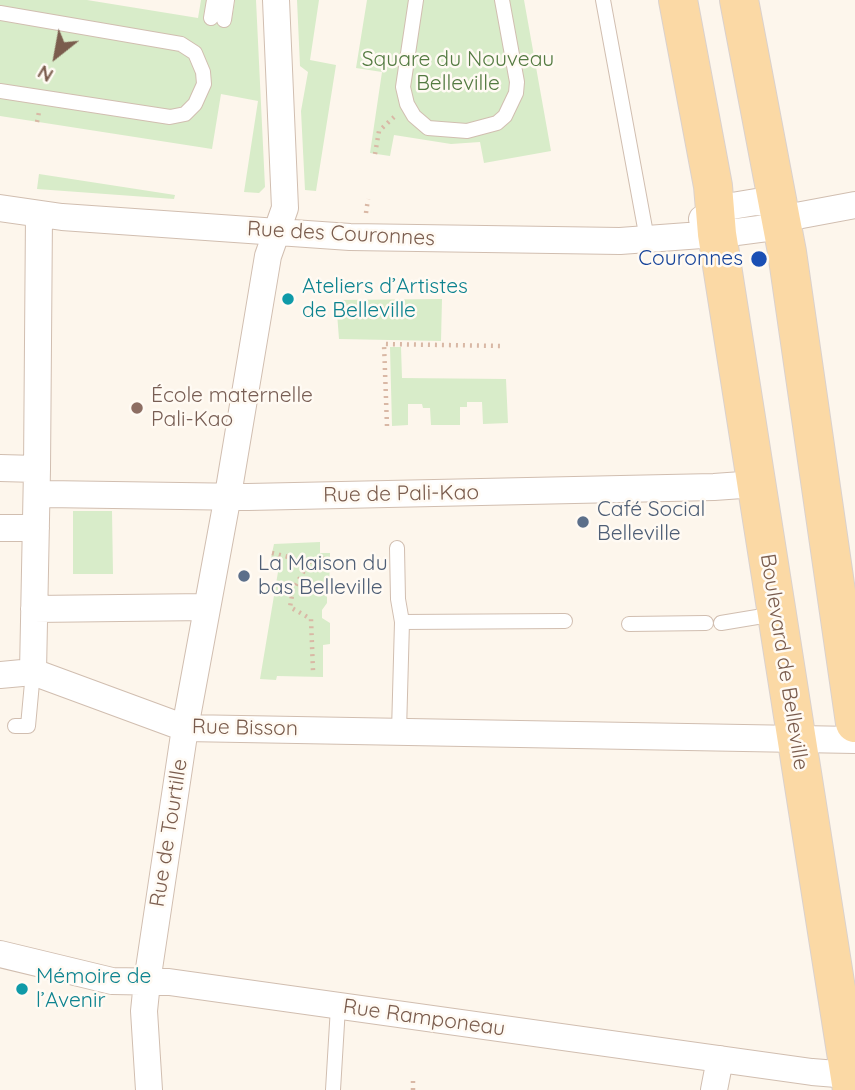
<!DOCTYPE html>
<meta charset="utf-8">
<style>
body{margin:0}
#map{position:relative;width:855px;height:1090px;overflow:hidden;background:#fdf6ec;font-family:Quicksand,sans-serif}
canvas{display:block}
.north{position:absolute;left:21px;top:21px;width:70px;height:70px;-webkit-text-stroke:5px #fffaf3;paint-order:stroke;rotate:211deg;font-size:19px;font-weight:700;line-height:28px;text-align:center;color:#7a5c4d}
.north::after{content:'';display:block;margin:auto;width:24px;height:32px;background:#7a5c4d;clip-path:polygon(50% 0,100% 100%,50% 72%,0 100%)}
</style>
<div id="map">
<canvas width="855" height="1090"></canvas>
<div class="north">N</div>
</div>
<script>
const g = document.querySelector('canvas').getContext('2d');
g.lineJoin = 'round';
function fillPath(path, color) {
  g.fillStyle = color;
  g.fill(path, 'evenodd');
}
function toPath(rows) {
  const path = new Path2D();
  for (const r of rows) {
    path.moveTo(r[0], r[1]);
    for (let i = 2; i < r.length; i += 2) path.lineTo(r[i], r[i + 1]);
  }
  return path;
}
function stroke(path, color, width, dash) {
  g.strokeStyle = color;
  g.lineWidth = width;
  g.lineCap = dash ? 'butt' : 'round';
  g.setLineDash(dash || []);
  g.stroke(path);
}
function drawText(font, color, halo, rows, align = 'center') {
  g.font = font + ' Quicksand,sans-serif';
  g.lineWidth = 5;
  g.setLineDash([]);
  g.textBaseline = 'middle';
  g.strokeStyle = halo;
  g.fillStyle = color;
  for (const [text, x, y, turn = 0] of rows) {
    g.save();
    g.translate(x, y);
    g.rotate((+turn || 0) * Math.PI / 180);
    g.textAlign = isNaN(turn) ? turn : align;
    if (halo) g.strokeText(text, 0, 0);
    g.fillText(text, 0, 0);
    g.restore();
  }
}
const green = toPath([
 [0,0,87,0,198,18,201,0,209,0,206,19,231,24,235,0,256,0,265,187,259,193,244,192,258,101,221,94,212,149,0,116],
 [297,0,319,0,310,60,336,65,316,191,305,190,301,111,308,72,300,66],
 [367,0,524,0,551,151,484,163,480,142,451,144,394,135,390,156,370,153,382,72,356,68],
 [39,174,175,195,174,199,37,189],
 [442,299,441,341,339,339,336,300],
 [390,347,401,347,402,378,506,379,508,423,483,424,482,402,467,402,467,407,460,407,460,425,431,425,430,408,423,408,422,404,408,404,408,425,392,426],
 [73,511,112,511,113,574,73,574],
 [320,542,320,553,330,553,329,595,327,596,327,603,322,610,322,618,330,623,330,644,323,645,323,677,277,676,276,680,260,679,280,560,271,558,274,544]
]);
const path = toPath([
 [37,122,39,112],
 [375,154,379,131,394,117],
 [366,213,368,199],
 [387,426,384,344,502,346],
 [272,553,309,562,293,590,290,607,311,619,313,671],
 [309,562,326,558],
 [413,1090,413,1081]
]);
const lane = toPath([
 [416,0,403,87,407,104,414,116,428,128,467,131,497,123,505,116,516,93,517,82,502,0],
 [603,0,647,239],
 [0,13,181,44,195,53,203,72,204,84,195,104,185,114,170,117,0,91],
 [211,18,214,0],
 [224,20,227,0],
 [397,548,398,599,402,622],
 [721,623,775,614],
 [629,624,706,623],
 [15,726,28,726,33,672],
 [399,731,402,622,565,621],
 [333,1090,338,1007]
]);
const street = toPath([
 [0,208,62,217,350,237,620,241,729,233,767,228,791,217,855,205],
 [702,219,726,207,756,202,778,203],
 [0,468,37,469],
 [46,494,248,497,714,487,756,484],
 [0,528,36,528],
 [34,609,207,607],
 [33,672,37,469,39,215],
 [0,675,33,672,185,728,855,740],
 [0,954,112,981,169,982,812,1072,849,1075],
 [149,1090,144,1011,147,982,185,728,228,495,268,256,285,208,276,0],
 [714,1090,720,1059]
]);
const primary = toPath([
 [678,0,713,186,717,234,852,1090],
 [739,0,787,252,855,723]
]);
const markers = [
 [759,259,9,"#1a4fb4"],
 [288,299,7,"#0f9aa8"],
 [137,408,7,"#8d6e63"],
 [583,522,7,"#5c6f8a"],
 [244,576,7,"#5c6f8a"],
 [22,989,7,"#0f9aa8"]
];
const parkNames = [
 ["Square du Nouveau",458,60],
 ["Belleville",458,84]
];
const streetNames = [
 ["Rue des Couronnes",341,234,3],
 ["Rue de Pali-Kao",401,494,-1],
 ["Boulevard de Belleville",784,662,81],
 ["Rue Bisson",245,728,1],
 ["Rue de Tourtille",169,833,-81],
 ["Rue Ramponeau",424,1018,8]
];
const transitNames = [
 ["Couronnes",743,259]
];
const cultureNames = [
 ["Ateliers d’Artistes",302,287],
 ["de Belleville",302,311],
 ["Mémoire de",36,977],
 ["l’Avenir",36,1001]
];
const educationNames = [
 ["École maternelle",151,396],
 ["Pali-Kao",151,420]
];
const serviceNames = [
 ["Café Social",597,510],
 ["Belleville",597,534],
 ["La Maison du",258,564],
 ["bas Belleville",258,588]
];
fillPath(green, '#d8ecc9');
stroke(lane, '#d1beb0', 16);
stroke(street, '#d1beb0', 28);
stroke(primary, '#dad1cd', 40);
stroke(path, '#d9b8a5', 4.5, [2, 5]);
stroke(lane, '#fff', 14);
stroke(street, '#fff', 26);
stroke(primary, '#fbd9a5', 38);
for (const [x, y, r, color] of markers) {
  const dot = new Path2D();
  dot.arc(x, y, r, 0, 2 * Math.PI);
  g.fillStyle = color;
  g.fill(dot);
  stroke(dot, '#fffaf3', 2.5);
}
drawText('21px', '#537a41', '#fffaf3', parkNames);
drawText('21px', '#7a5c4d', '#fffaf3', streetNames);
drawText('21px', '#164399', '#fffaf3', transitNames, 'right');
drawText('21px', '#0d838f', '#fffaf3', cultureNames, 'left');
drawText('21px', '#785e54', '#fffaf3', educationNames, 'left');
drawText('21px', '#4e5e75', '#fffaf3', serviceNames, 'left');
</script>
